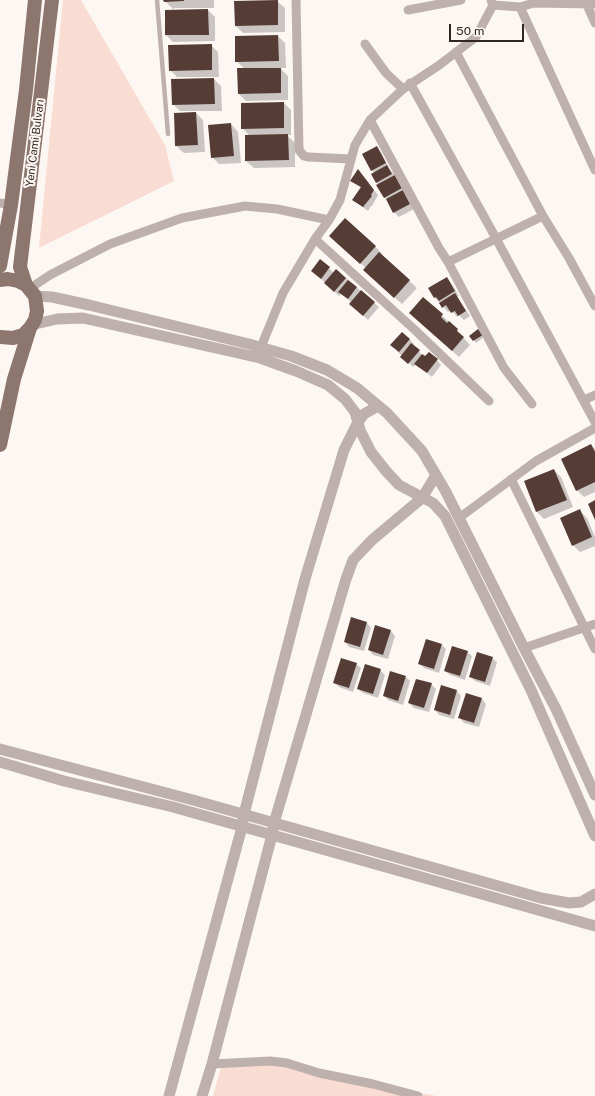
<!DOCTYPE html>
<meta charset="utf-8">
<style>
body{margin:0}
#map{position:relative;width:595px;height:1096px;overflow:hidden;background:#fdf7f4;font-family:"Public Sans",sans-serif}
canvas{display:block}
.scale{position:absolute;left:449px;top:24px;width:75px;height:18px;box-sizing:border-box;border:2px solid #312622;border-top:0;padding-left:5px;font-size:12px;line-height:14px;white-space:nowrap;color:#312622;-webkit-text-stroke:3px #fdf7f4;paint-order:stroke}
</style>
<div id="map">
<canvas width="595" height="1096"></canvas>
<div class="scale">50 m</div>
</div>
<script>
const g = document.querySelector('canvas').getContext('2d');
g.lineJoin = 'round';
function fillPath(path, color) {
  g.fillStyle = color;
  g.fill(path, 'evenodd');
}
function toPath(rows) {
  const path = new Path2D();
  for (const r of rows) {
    path.moveTo(r[0], r[1]);
    for (let i = 2; i < r.length; i += 2) path.lineTo(r[i], r[i + 1]);
  }
  return path;
}
function stroke(path, color, width, dash) {
  g.strokeStyle = color;
  g.lineWidth = width;
  g.lineCap = dash ? 'butt' : 'round';
  g.setLineDash(dash || []);
  g.stroke(path);
}
function drawText(font, color, halo, rows, align = 'center') {
  g.font = font + ' "Public Sans",sans-serif';
  g.lineWidth = 4;
  g.setLineDash([]);
  g.textBaseline = 'middle';
  g.strokeStyle = halo;
  g.fillStyle = color;
  for (const [text, x, y, turn = 0] of rows) {
    g.save();
    g.translate(x, y);
    g.rotate((+turn || 0) * Math.PI / 180);
    g.textAlign = isNaN(turn) ? turn : align;
    if (halo) g.strokeText(text, 0, 0);
    g.fillText(text, 0, 0);
    g.restore();
  }
}
const green = toPath([
 [63,0,81,0,165,145,174,181,39,248],
 [271,1063,436,1096,213,1096,221,1067]
]);
const shadow = toPath([
 [164,0,214,0,214,8,174,8,174,10,208,10,215,17,215,41,173,42,166,35,174,10],
 [277,1,285,8,285,32,243,33,236,26,235,2],
 [278,36,285,43,286,68,280,68,288,76,288,100,246,101,239,94,245,69,236,61],
 [211,45,218,52,219,77,177,77,170,70],
 [214,79,221,86,222,111,180,111,173,104],
 [284,103,291,110,291,135,287,135,295,143,295,167,254,168,246,161,250,136,242,128],
 [195,112,203,120,205,152,184,153,176,146],
 [231,124,238,132,241,163,219,164,212,157],
 [377,148,381,152,389,168,399,181,414,209,399,217,394,212,388,201,384,197,377,183,374,173,372,170],
 [358,170,378,195,372,206,371,206,368,211,353,200,361,188,352,180],
 [337,243,375,246,382,254,381,255,417,288,402,304,371,277,366,268],
 [320,260,334,273,346,278,379,307,368,320,355,308,351,302,341,293,339,296,317,275],
 [447,278,451,283,459,296,457,297,470,316,464,320,459,315,457,317,451,310,448,312,435,298],
 [423,298,449,322,470,345,459,357,417,320],
 [478,330,484,337,476,343,470,336],
 [409,339,414,344,413,345,423,356,437,360,441,365,432,377,416,364,413,367,396,350],
 [591,445,595,449,595,492,584,497,577,490],
 [554,470,561,477,573,507,544,519,537,512,525,482],
 [580,511,587,518,595,537,595,546,580,552,573,545],
 [352,619,367,623,371,628,364,651,349,647,345,642],
 [376,627,391,631,395,636,388,659,373,655,369,650],
 [442,645,446,649,439,673,424,668,420,664],
 [467,652,472,656,465,680,450,675,445,671],
 [492,658,497,662,490,686,475,681,470,676],
 [356,664,361,668,353,692,339,687,334,682],
 [380,670,385,675,378,698,363,693,358,689],
 [406,677,410,681,403,705,388,700,384,695],
 [431,684,436,689,429,712,414,708,409,703],
 [442,687,457,691,461,696,454,719,439,715,435,710],
 [482,699,486,704,479,727,464,723,460,718]
]);
const building = toPath([
 [163,0,184,0,184,1,164,2],
 [278,0,278,25,235,26,234,1],
 [208,9,209,35,165,35,165,10],
 [278,35,279,61,235,62,235,36],
 [212,44,212,70,169,71,168,45],
 [237,68,281,68,281,93,238,94],
 [214,78,215,104,172,105,171,79],
 [284,102,284,128,241,129,241,103],
 [196,112,198,145,175,146,174,113],
 [231,123,234,156,211,158,208,125],
 [288,134,289,160,245,161,245,135],
 [377,146,386,163,371,171,362,154],
 [387,165,392,174,376,183,371,174],
 [358,169,374,190,371,195,372,196,363,207,352,200,361,187,350,181],
 [395,175,402,188,384,198,376,185],
 [403,190,410,204,393,213,386,199],
 [345,218,376,246,360,264,329,236],
 [379,252,410,280,394,298,363,270],
 [320,259,330,267,321,279,311,271],
 [336,269,346,278,334,292,324,283],
 [447,277,455,291,439,301,436,297,434,298,428,288],
 [348,280,357,287,348,299,338,292],
 [361,290,375,302,363,316,349,304],
 [455,293,466,311,458,316,455,311,451,313,446,305,442,308,439,303],
 [423,297,443,314,441,317,447,323,449,321,458,329,457,331,464,337,452,351,409,313],
 [478,329,483,335,473,341,469,336],
 [402,332,410,339,399,352,390,345],
 [411,343,420,350,408,364,400,357],
 [429,352,438,359,427,373,414,364,422,354,425,356],
 [591,444,595,452,595,482,576,491,561,459],
 [554,469,567,500,536,512,524,481],
 [595,500,595,520,588,504],
 [580,509,592,537,572,546,560,518],
 [351,617,367,622,360,647,344,642],
 [375,625,391,630,383,655,368,650],
 [426,639,442,644,434,669,418,664],
 [452,646,468,651,460,676,444,671],
 [477,652,493,657,485,682,469,677],
 [341,658,357,663,349,688,333,683],
 [365,664,381,669,373,694,357,689],
 [390,671,406,676,398,701,383,696],
 [416,679,432,683,424,708,408,703],
 [441,685,457,690,450,715,434,710],
 [466,693,482,698,474,723,458,718]
]);
const service = toPath([
 [157,0,168,134]
]);
const minor = toPath([
 [296,0,299,150,304,156,308,157,351,159],
 [491,0,493,5,520,7,534,3,595,4],
 [586,3,595,23],
 [520,7,595,170],
 [408,10,461,0],
 [365,44,386,73,403,89],
 [456,52,543,216],
 [410,83,492,231,595,422],
 [370,120,439,248,448,262,543,216,569,258,595,306],
 [0,203,11,205],
 [315,239,416,331,489,401],
 [448,262,504,368,532,404],
 [29,289,50,275,110,244,182,218,245,206,277,209,329,220],
 [261,347,283,293,315,239,329,220,340,200,355,145,370,120,403,89,438,66,476,37,493,5],
 [584,400,595,395],
 [511,479,595,649],
 [459,518,536,461,595,428],
 [524,648,595,624],
 [212,1064,270,1061,287,1063,319,1073,373,1084,418,1096]
]);
const tertiary = toPath([
 [35,296,52,297,89,305,249,344,291,356,327,370,357,388,387,413,422,451,446,492,524,648,556,709,595,795],
 [31,325,57,319,83,318,260,358,296,371,328,385,345,399,355,412,360,430,371,452,386,471,399,485,433,503,445,516,531,690,595,836],
 [0,749,193,800,541,898,569,903,581,902,595,894],
 [0,762,64,781,173,807,595,926],
 [169,1096,242,827,244,814,305,579,344,450,358,422,364,414,378,406],
 [202,1096,212,1064,272,835,274,823,346,579,353,560,372,540,422,498,436,475]
]);
const primary = toPath([
 [0,266,11,205,26,90,35,0],
 [0,280,8,279,18,281,26,285,35,296,37,311,35,320,30,328,23,335,13,338,0,337],
 [26,285,20,267,52,0],
 [0,445,14,379,30,328]
]);
const streetNames = [
 ["Yeni Cami Bulvarı",35,143,-83]
];
fillPath(green, '#f9dcd2');
fillPath(shadow, '#0003');
fillPath(building, '#553d35');
stroke(service, '#beb1ad', 4.5);
stroke(minor, '#beb1ad', 9);
stroke(tertiary, '#beb1ad', 11);
stroke(primary, '#8d766e', 14);
drawText('11px', '#312622', '#fdf7f4', streetNames);
</script>
